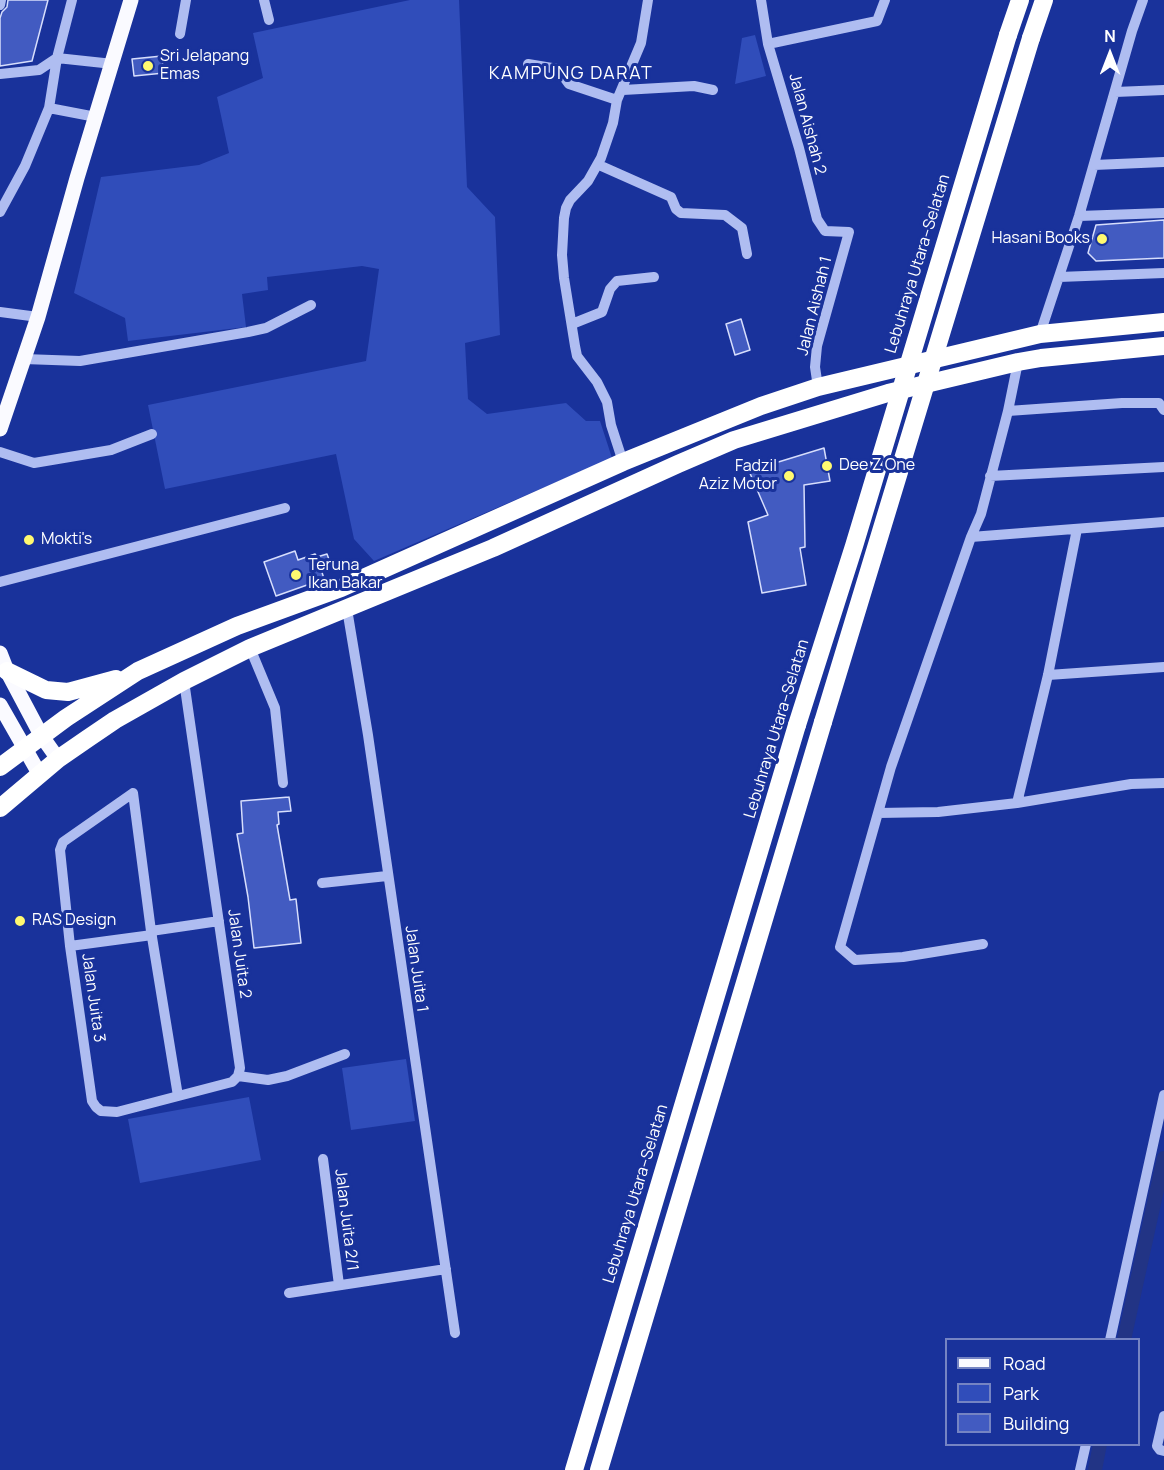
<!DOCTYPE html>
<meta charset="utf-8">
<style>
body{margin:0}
#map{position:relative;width:1164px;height:1470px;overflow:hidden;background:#19329b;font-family:Manrope,sans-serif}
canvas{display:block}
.legend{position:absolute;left:945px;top:1338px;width:195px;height:108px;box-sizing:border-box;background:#19329b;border:2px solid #7584c3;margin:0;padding:8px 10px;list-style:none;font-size:18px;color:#fff}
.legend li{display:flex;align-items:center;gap:12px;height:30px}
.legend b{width:30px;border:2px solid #7584c3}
.north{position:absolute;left:1080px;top:24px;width:60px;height:60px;-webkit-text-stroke:4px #19329b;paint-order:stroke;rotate:0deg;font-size:16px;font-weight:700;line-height:24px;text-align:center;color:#fff}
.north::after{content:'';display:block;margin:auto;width:21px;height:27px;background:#fff;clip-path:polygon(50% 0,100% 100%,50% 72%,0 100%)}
</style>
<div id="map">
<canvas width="1164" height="1470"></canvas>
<ul class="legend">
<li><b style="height:8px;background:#fafaff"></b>Road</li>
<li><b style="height:16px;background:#304dba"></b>Park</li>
<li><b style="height:16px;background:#425bc1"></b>Building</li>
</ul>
<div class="north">N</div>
</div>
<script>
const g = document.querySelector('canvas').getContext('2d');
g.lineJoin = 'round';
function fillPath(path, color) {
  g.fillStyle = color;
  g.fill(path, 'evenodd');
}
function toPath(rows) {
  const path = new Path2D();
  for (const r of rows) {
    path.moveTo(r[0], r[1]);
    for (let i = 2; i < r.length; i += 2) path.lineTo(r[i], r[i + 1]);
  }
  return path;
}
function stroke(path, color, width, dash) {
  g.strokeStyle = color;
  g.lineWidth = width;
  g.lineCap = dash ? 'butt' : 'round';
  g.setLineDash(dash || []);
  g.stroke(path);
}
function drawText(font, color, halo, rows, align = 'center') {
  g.font = font + ' Manrope,sans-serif';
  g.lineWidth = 6;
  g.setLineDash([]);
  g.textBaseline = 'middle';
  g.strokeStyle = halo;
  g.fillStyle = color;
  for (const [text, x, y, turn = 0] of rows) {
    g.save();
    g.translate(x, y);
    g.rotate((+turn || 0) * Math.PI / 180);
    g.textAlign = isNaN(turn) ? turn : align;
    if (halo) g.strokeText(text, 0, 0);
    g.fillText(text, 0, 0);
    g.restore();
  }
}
const green = toPath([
 [410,0,459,0,467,187,495,217,500,335,465,343,468,399,487,414,566,403,586,421,600,421,612,458,374,561,354,539,336,454,165,489,148,405,366,361,379,269,362,266,267,277,268,290,242,294,246,327,128,341,125,318,74,293,101,177,199,165,229,153,217,97,263,78,253,33],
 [755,35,766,76,735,84,742,38],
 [406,1059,415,1121,351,1130,342,1068],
 [249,1097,261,1160,140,1183,128,1119]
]);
const canal = toPath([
 [1124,1340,1164,1158],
 [1095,1470,1100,1444]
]);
const building = toPath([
 [8,0,48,0,32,61,0,66,0,18,2,12,7,7,8,0],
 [162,56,164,73,134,76,132,59,162,56],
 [1164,220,1164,258,1096,261,1088,253,1096,225,1164,220],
 [741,319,750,350,735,355,726,324,741,319],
 [824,448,830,481,804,485,805,547,800,548,806,585,762,593,748,522,768,515,749,471,824,448],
 [295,551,298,560,315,554,317,557,327,554,331,565,321,569,324,579,276,596,264,562,295,551],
 [289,797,291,811,278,812,279,824,277,825,290,900,296,899,301,943,254,948,248,897,237,834,243,833,241,801,289,797]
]);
const minor = toPath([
 [264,0,269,20],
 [761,0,768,44,799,148,817,219,825,231,849,232,817,346,815,367,818,387],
 [0,5,1,0],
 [180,34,186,0],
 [768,44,877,21,885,0],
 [528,64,558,69,569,84,617,100],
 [0,74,39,70,57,58,113,64],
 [623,90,694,86,713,90],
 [1115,92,1164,90],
 [49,108,96,117],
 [599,165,671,197,676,209,681,213,725,215,742,228,747,254],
 [1094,165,1164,162],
 [0,212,25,166,49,108,57,58,72,0],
 [1079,216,1164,213],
 [1059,277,1164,273],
 [0,312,38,317],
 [572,324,602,312,610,289,617,281,654,277],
 [1040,334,1079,216,1132,31,1143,0],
 [24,359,80,361,248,332,266,328,311,305],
 [1008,411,1122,403,1159,403,1164,410],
 [0,452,34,463,111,450,152,434],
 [623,462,611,425,607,402,597,382,577,356,575,346,564,278,562,255,564,218,566,208,570,200,588,181,601,158,613,123,617,100,641,43,648,0],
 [990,476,1164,467],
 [971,537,1164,522],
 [0,582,285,508],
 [347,609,368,735,455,1333],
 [250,648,275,708,283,783],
 [1048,675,1164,667],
 [1017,803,1048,675,1077,529],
 [878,813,938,812,1017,803,1131,784,1164,783],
 [322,883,387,876],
 [151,931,219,921],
 [983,944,903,957,855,960,840,947,891,767,971,537,981,514,1008,411,1018,362],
 [70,946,152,935],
 [238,1076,268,1080,287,1076,345,1054],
 [178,1096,151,931,133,793,63,842,60,850,70,946,92,1101,96,1107,101,1111,117,1112,232,1082,238,1076,240,1068,184,681],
 [323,1159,339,1285],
 [289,1293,446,1269],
 [1110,1340,1164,1095],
 [1164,1416,1157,1446,1160,1450,1164,1451],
 [1080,1470,1086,1444]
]);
const major = toPath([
 [0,429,38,317,77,178,131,0],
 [0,653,7,671,41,735,58,759],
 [0,705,40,775]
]);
const highway = toPath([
 [1008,35,1020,0],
 [1031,38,1044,0],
 [7,671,46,690,68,692,116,679],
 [0,767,66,718,138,671,237,626,341,588,623,462,761,406,818,387,1040,334,1164,322],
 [0,808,58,759,87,739,115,720,184,681,250,648,493,548,678,464,734,440,888,393,1018,362,1041,358,1164,346],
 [574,1470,797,725],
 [599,1470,823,722]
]);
const highwayBridge = toPath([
 [823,722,1031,38],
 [797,725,854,546,1008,35]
]);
const markers = [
 [148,66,6,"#fff970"],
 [1102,239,6,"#fff970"],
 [827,466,6,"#fff970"],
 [789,476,6,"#fff970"],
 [29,540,6,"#fff970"],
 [296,575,6,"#fff970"],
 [20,921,6,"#fff970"]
];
const poiNames = [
 ["Sri Jelapang",160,57],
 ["Emas",160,75],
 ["Hasani Books",1090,239,"right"],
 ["Dee Z One",839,466],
 ["Fadzil",777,467,"right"],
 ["Aziz Motor",777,485,"right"],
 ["Mokti's",41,540],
 ["Teruna",308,566],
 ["Ikan Bakar",308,584],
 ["RAS Design",32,921]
];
const streetNames = [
 ["Jalan Aishah 2",807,124,75],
 ["Lebuhraya Utara–Selatan",918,264,-73],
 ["Jalan Aishah 1",815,306,-76],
 ["Lebuhraya Utara–Selatan",777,729,-73],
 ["Jalan Juita 2",239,954,82],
 ["Jalan Juita 1",416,969,82],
 ["Jalan Juita 3",93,998,82],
 ["Lebuhraya Utara–Selatan",636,1194,-73],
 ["Jalan Juita 2/1",346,1220,83]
];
const neighbourhoodNames = [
 ["KAMPUNG DARAT",571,74]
];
fillPath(green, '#304dba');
stroke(canal, '#223485', 14);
fillPath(building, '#425bc1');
stroke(building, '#d7defc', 1.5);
stroke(minor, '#afbdf1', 10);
stroke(major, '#fafaff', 15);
stroke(highway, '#fff', 18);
stroke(highwayBridge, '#fff', 18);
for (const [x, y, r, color] of markers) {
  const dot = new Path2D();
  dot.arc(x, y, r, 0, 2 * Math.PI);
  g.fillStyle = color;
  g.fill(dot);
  stroke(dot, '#19329b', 2);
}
drawText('16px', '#fff', '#19329b', poiNames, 'left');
drawText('16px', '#fff', '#19329b', streetNames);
g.letterSpacing = '1.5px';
drawText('18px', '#fff', '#19329b', neighbourhoodNames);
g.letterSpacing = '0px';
</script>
